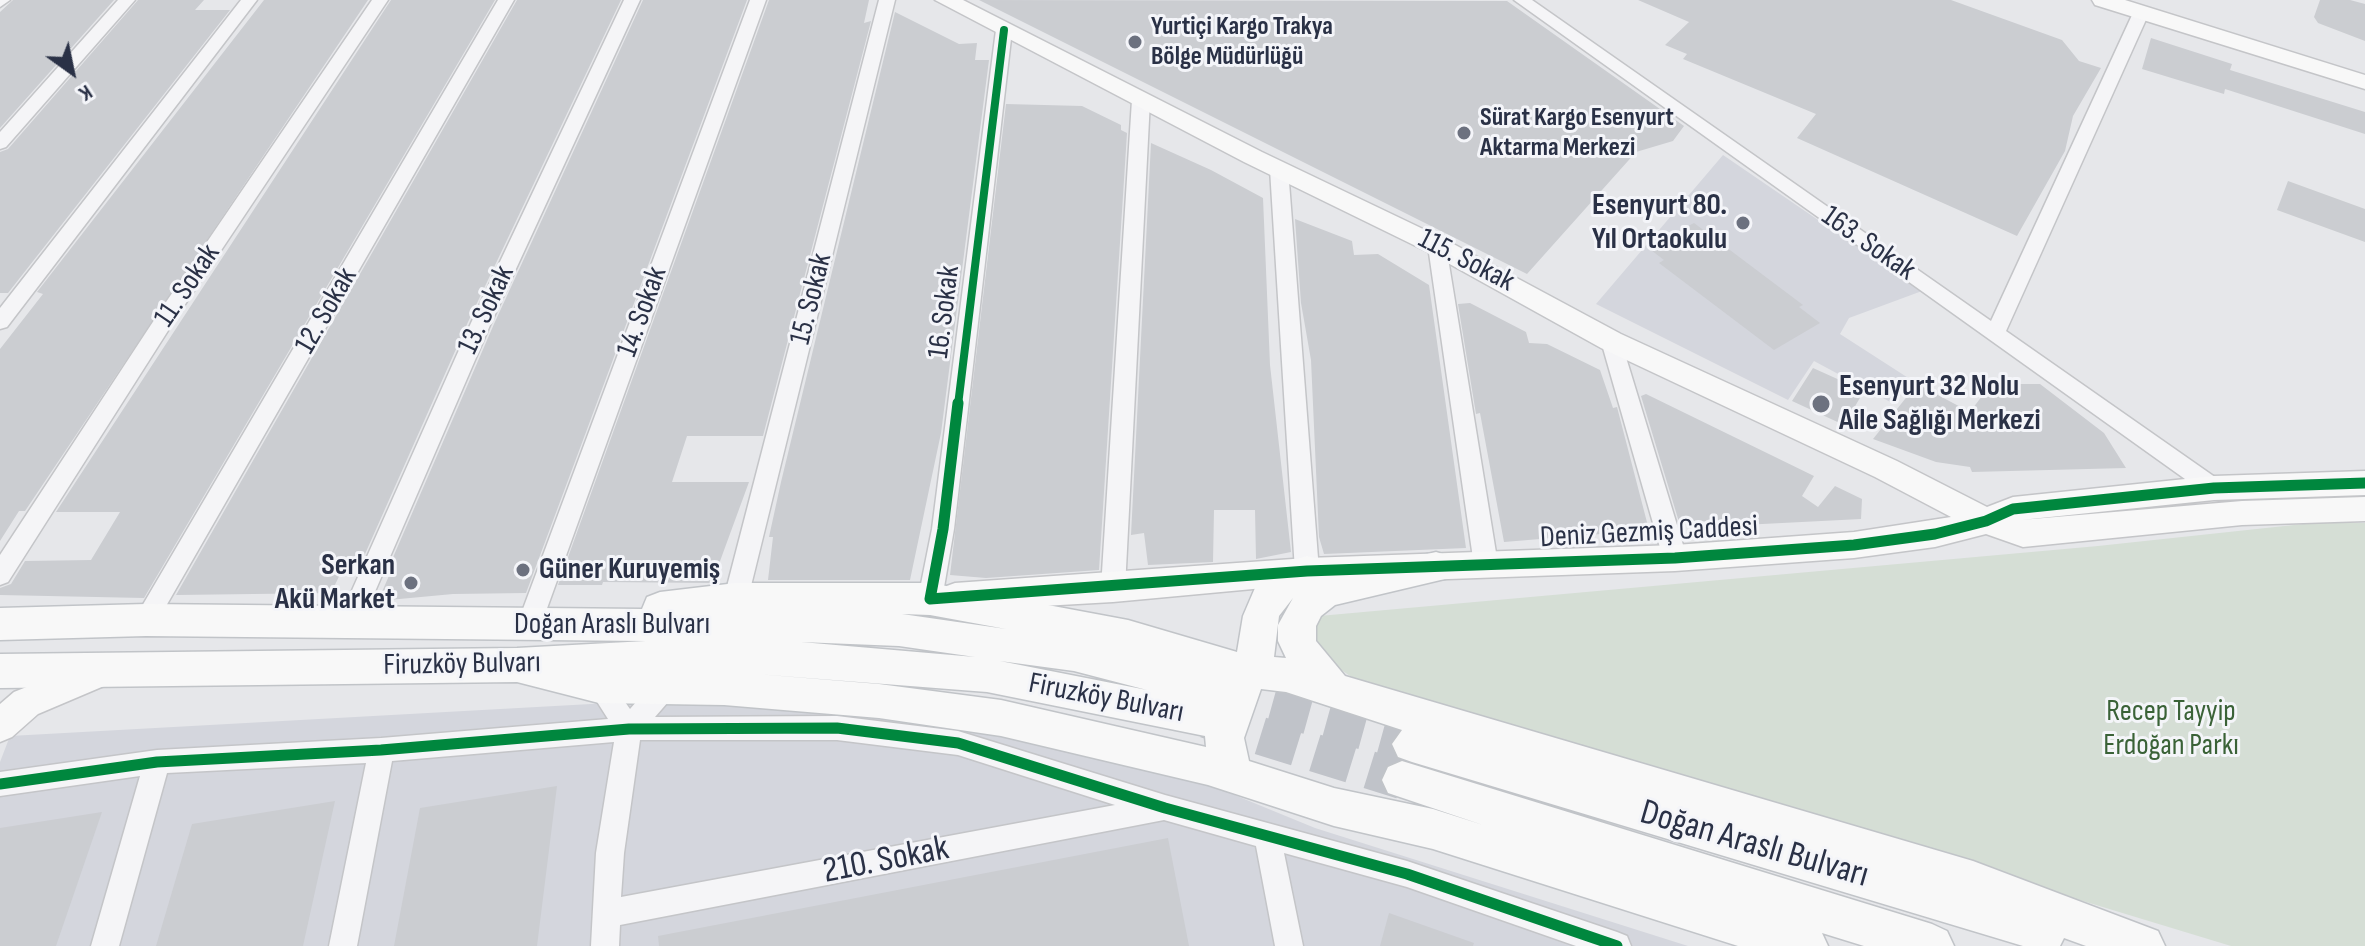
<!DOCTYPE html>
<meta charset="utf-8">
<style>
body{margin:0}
#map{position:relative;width:2365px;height:946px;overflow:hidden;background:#e6e7ea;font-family:"Sofia Sans Condensed",sans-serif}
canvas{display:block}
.north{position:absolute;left:32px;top:32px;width:80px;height:80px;-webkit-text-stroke:6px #f4f5f9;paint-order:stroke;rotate:147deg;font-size:22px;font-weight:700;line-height:32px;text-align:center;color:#2a3146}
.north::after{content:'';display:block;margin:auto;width:28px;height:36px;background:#2a3146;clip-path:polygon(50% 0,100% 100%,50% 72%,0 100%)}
</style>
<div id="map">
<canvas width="2365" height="946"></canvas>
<div class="north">K</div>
</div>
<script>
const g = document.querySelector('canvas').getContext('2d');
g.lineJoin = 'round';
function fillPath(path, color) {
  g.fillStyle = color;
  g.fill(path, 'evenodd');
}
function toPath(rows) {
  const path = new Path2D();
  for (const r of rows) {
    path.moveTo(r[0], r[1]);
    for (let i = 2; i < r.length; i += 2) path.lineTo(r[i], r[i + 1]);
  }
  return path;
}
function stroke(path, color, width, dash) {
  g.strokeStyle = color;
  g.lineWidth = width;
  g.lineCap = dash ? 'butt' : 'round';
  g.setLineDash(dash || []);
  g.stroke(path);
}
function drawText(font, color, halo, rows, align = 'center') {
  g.font = font + ' "Sofia Sans Condensed",sans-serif';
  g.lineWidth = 6;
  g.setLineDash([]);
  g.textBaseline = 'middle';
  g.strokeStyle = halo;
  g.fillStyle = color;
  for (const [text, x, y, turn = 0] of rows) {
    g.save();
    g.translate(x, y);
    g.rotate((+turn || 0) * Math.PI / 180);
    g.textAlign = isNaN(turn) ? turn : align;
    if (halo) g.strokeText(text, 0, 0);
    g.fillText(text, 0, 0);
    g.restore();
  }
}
const built = toPath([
 [1723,155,1922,291,1849,318,1840,334,1913,381,1894,404,1814,361,1788,400,1596,304],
 [682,699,871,707,1193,778,1315,828,1688,946,0,946,0,762,10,736]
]);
const green = toPath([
 [2322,522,2365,523,2365,946,2231,946,1356,680,1312,650,1307,630,1319,616,2098,546]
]);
const building = toPath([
 [13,0,114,0,0,128,0,12],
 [138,0,204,0,195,10,230,10,8,293,0,293,0,152,8,149],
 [264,0,368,0,25,511,19,511,0,541,0,349,43,294,37,292],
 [391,0,495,0,144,598,0,595,0,588,11,584,25,561,91,560,120,512,56,512],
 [517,0,621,0,468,322,361,563,345,564,331,593,176,595],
 [643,0,747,0,526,593,453,594,378,601,395,562,391,562,494,324],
 [769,0,869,0,864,23,871,21,763,436,687,436,672,482,749,482,712,583,603,582,602,585,558,585],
 [979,0,1507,1,1684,126,1673,141,1636,152,1527,274],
 [1638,0,1951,0,2062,40,2079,61,2101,68,2073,116,2065,151,2017,236,1797,138,1816,114,1683,59,1687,54,1665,45,1689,22],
 [2320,0,2350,0,2365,4,2365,41,2318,23,2314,17],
 [895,12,959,44,977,43,975,60,989,60,941,433,910,580,768,580,773,537,769,537,781,482],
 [2151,38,2232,64,2230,70,2365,112,2365,134,2225,89,2224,94,2142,69],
 [1006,104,1082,106,1121,125,1121,130,1127,133,1099,570,986,578,950,575],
 [1151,143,1211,170,1263,198,1270,365,1291,552,1256,559,1255,510,1214,510,1213,562,1148,565,1144,533,1131,535],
 [2288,181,2365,209,2365,242,2277,210],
 [1295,219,1352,241,1354,255,1378,254,1429,285,1466,548,1324,554,1319,537,1311,360,1301,303],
 [1694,223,1803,305,1799,307,1820,323,1774,350,1659,263,1664,260,1647,247],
 [1470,303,1526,332,1529,343,1547,344,1600,370,1613,408,1617,407,1649,530,1504,542,1480,413,1476,414,1458,304],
 [1813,368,1864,391,1844,425,1792,401],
 [1917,384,1970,412,1991,384,2040,384,2104,433,2126,468,1972,472,1970,467,1936,462,1873,439],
 [1646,394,1814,476,1802,496,1818,507,1835,486,1862,499,1861,519,1723,526,1721,521,1679,522,1641,396],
 [557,786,537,946,394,946,420,808],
 [335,801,303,946,156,946,192,824],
 [102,812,56,946,0,946,0,828],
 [1168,838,1189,946,659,946,658,936],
 [1389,913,1474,943,1473,946,1380,946]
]);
const primaryTunnel = toPath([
 [1217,690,1412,744],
 [1206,719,1402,780]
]);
const street = toPath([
 [0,0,10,0,0,7,0,0],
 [118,0,135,0,6,147,0,149,0,132,118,0],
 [241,0,257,0,7,327,0,329,0,308,241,0],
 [372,0,388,0,178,315,8,582,0,585,0,555,164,305,372,0],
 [498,0,514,0,154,627,146,630,138,627,134,620,138,613,498,0],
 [624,0,640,0,491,323,361,624,357,631,349,634,341,631,337,624,471,323,624,0],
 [750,0,766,0,541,625,537,632,529,635,521,632,517,625,750,0],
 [879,0,895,0,748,598,744,605,736,608,728,605,724,598,879,0],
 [1514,0,1532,0,1991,321,2133,13,2147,10,2149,13,2006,331,2222,482,2225,488,2222,494,2206,494,1514,0],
 [1004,25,1012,30,954,529,942,599,938,606,930,609,922,606,918,599,932,529,996,30,1004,25],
 [1141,95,1150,100,1125,588,1121,595,1113,598,1105,595,1101,588,1132,100,1141,95],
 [1279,163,1288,169,1319,571,1315,578,1307,581,1299,578,1295,571,1270,169,1279,163],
 [1437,240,1446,246,1498,565,1494,572,1486,575,1478,572,1474,565,1428,246,1437,240],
 [1611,334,1621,341,1687,558,1683,565,1675,568,1667,565,1663,558,1601,341,1611,334],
 [599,675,608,678,630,709,657,678,666,675,675,678,678,686,675,694,655,717,837,716,958,731,1165,795,1407,861,1617,932,1627,936,1631,946,1576,946,1407,887,1284,853,1303,946,1275,946,1256,846,1164,820,620,925,619,946,591,946,596,853,614,742,392,761,357,946,329,946,366,763,167,773,119,946,91,946,140,776,0,796,0,772,157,750,381,738,608,719,587,686,590,678,599,675],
 [640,740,837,740,958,755,1115,805,621,897,624,853,640,740]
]);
const secondary = toPath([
 [935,0,963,0,1262,152,1446,240,1621,334,1897,461,1987,507,2013,497,2214,476,2365,471,2365,495,2214,500,2021,520,2242,501,2365,497,2365,521,2242,525,2023,547,1986,534,1935,547,1854,558,1675,571,1307,584,1113,602,955,611,944,607,939,597,944,587,955,583,1307,558,1675,545,1854,532,1951,517,1875,477,1601,348,1428,252,1244,162,935,0],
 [2092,0,2125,0,2365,75,2365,89,2095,5,2092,0],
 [99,658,111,663,116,673,111,683,38,714,12,737,0,742,0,704,14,692,99,658]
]);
const primary = toPath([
 [1436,552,1449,556,1454,567,1449,578,1335,605,1321,616,1316,626,1316,641,1345,676,1973,861,2158,931,2165,946,2086,946,2064,938,2060,946,2023,946,1412,762,1398,757,1392,744,1402,730,1286,692,1261,689,1244,738,1249,761,1334,788,1433,809,1483,825,1388,793,1382,780,1388,767,1402,761,1932,924,1947,931,1954,946,1864,946,1822,933,1828,946,1738,946,1433,849,1334,826,1208,785,1001,736,879,718,724,705,599,703,517,682,0,688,0,654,517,648,646,641,146,636,0,640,0,608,146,604,642,609,647,597,660,592,736,583,930,583,1128,620,1237,652,1243,616,1255,588,1271,572,1294,560,1307,556,1320,560,1325,571,1322,578,1436,552],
 [1293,598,1278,625,1278,641,1286,658,1274,657,1279,616,1293,598],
 [902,614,930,615,1006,629,902,614],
 [801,642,899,646,975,657,801,642],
 [1000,661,1074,671,1147,690,1000,661],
 [756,674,987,692,1205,736,1206,747,1001,700,879,684,756,674]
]);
const cyclewayFar1 = toPath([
 [958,405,1004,30]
]);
const cycleway = toPath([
 [958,403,943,529,930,599,1307,571,1675,558,1854,545,1935,534,1986,521,2013,509,2214,488,2365,483],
 [0,784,157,762,381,750,629,729,837,728,958,743,1165,808,1407,874,1617,946]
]);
const markers = [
 [1135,42,8,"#6c717f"],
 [1464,133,8,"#6c717f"],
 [1743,223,8,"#6c717f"],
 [1821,404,10,"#6c717f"],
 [523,570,8,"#6c717f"],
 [411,583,8,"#6c717f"]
];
const farPoinames = [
 ["Yurtiçi Kargo Trakya",1151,27],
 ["Bölge Müdürlüğü",1151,57],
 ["Sürat Kargo Esenyurt",1480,118],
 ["Aktarma Merkezi",1480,148]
];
const poiNames = [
 ["Esenyurt 80.",1727,206],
 ["Yıl Ortaokulu",1727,240],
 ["Esenyurt 32 Nolu",1839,387,"left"],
 ["Aile Sağlığı Merkezi",1839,421,"left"],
 ["Serkan",395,566],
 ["Akü Market",395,600],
 ["Güner Kuruyemiş",539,570,"left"]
];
const streetNames = [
 ["163. Sokak",1868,244,35],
 ["115. Sokak",1466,261,27],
 ["11. Sokak",188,286,-56],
 ["15. Sokak",812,299,-76],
 ["13. Sokak",487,310,-65],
 ["12. Sokak",327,311,-60],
 ["14. Sokak",643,312,-70],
 ["16. Sokak",945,312,-83],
 ["Deniz Gezmiş Caddesi",1649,533,-3],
 ["Doğan Araslı Bulvarı",612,625],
 ["Firuzköy Bulvarı",462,665,-1],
 ["Firuzköy Bulvarı",1106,699,11]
];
const parkNames = [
 ["Recep Tayyip",2171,712],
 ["Erdoğan Parkı",2171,746]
];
const nearStreetnames = [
 ["Doğan Araslı Bulvarı",1754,845,16],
 ["210. Sokak",886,861,-11]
];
fillPath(built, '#d4d6dd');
fillPath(green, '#d5ded5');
fillPath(building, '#cbcdd1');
stroke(primaryTunnel, '#c0c3c9', 38, [38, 19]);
stroke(street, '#c4c5c8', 3);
stroke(secondary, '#c4c5c8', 3);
stroke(primary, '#c1c4c8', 3);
fillPath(street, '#f5f5f7');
fillPath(secondary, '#f8f8f8');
fillPath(primary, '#f8f8f8');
stroke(cyclewayFar1, '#00873e', 8);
stroke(cycleway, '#00873e', 11);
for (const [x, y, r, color] of markers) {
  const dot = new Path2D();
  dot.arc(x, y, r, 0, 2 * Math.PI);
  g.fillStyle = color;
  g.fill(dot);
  stroke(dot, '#f4f5f9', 3);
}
drawText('bold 26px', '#2a3146', '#f4f5f9', farPoinames, 'left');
drawText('bold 30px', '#2a3146', '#f4f5f9', poiNames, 'right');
drawText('30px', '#2a3146', '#f4f5f9', streetNames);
drawText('30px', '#3a6237', '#f4f5f9', parkNames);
drawText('36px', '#2a3146', '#f4f5f9', nearStreetnames);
</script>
